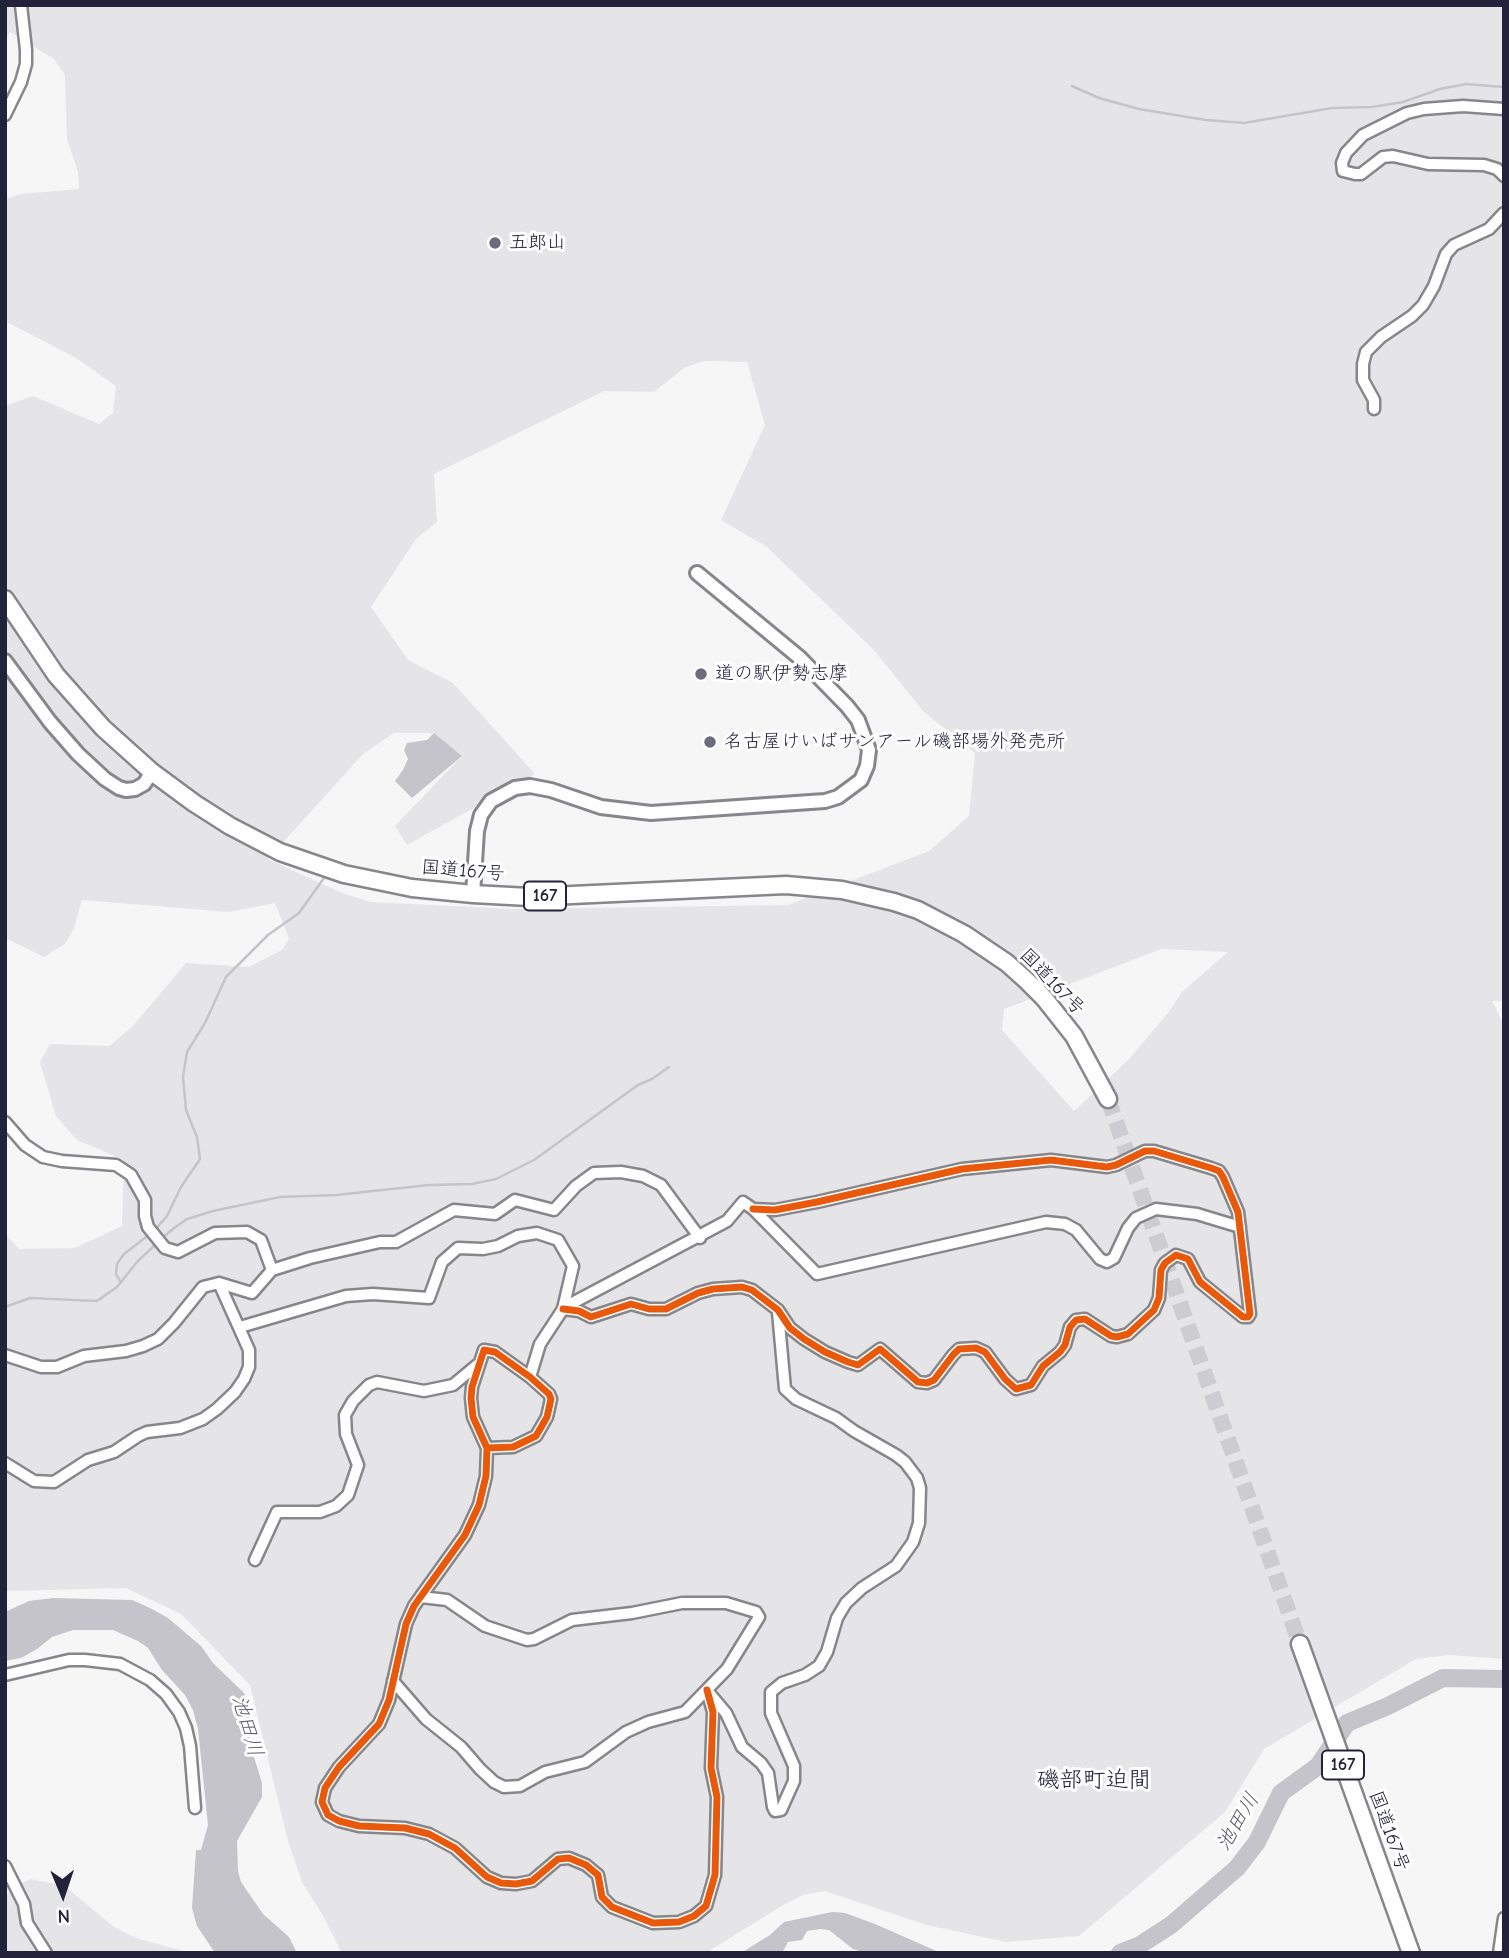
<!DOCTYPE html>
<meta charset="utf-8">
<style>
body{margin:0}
#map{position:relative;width:1509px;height:1958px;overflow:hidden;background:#f6f6f7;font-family:"Comic Neue",sans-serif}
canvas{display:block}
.frame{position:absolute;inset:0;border:7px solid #22223b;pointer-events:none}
.north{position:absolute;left:28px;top:1860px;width:70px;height:70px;-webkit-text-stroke:5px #fff;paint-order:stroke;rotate:178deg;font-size:19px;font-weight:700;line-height:28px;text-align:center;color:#22223b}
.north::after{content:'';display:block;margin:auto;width:24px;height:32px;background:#22223b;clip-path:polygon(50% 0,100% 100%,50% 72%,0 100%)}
</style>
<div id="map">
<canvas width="1509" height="1958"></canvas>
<div class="frame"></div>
<div class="north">N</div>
</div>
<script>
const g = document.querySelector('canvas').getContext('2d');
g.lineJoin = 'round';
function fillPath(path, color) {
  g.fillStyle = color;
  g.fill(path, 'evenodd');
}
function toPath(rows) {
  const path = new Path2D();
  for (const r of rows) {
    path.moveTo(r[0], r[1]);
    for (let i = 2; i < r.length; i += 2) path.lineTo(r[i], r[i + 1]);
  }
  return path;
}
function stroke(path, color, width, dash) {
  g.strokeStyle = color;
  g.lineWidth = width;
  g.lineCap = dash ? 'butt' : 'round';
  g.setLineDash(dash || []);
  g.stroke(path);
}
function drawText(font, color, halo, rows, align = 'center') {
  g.font = font + ' "Comic Neue","Klee One",sans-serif';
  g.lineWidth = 6;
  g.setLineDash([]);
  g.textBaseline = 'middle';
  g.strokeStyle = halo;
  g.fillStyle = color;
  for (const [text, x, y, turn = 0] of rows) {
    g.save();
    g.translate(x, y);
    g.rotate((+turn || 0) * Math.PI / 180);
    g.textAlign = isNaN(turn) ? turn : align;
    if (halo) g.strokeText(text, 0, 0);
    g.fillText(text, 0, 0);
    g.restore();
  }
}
const built = toPath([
 [5,5,1504,5,1504,1001,1492,1001,1504,1025,1504,1659,1449,1655,1416,1659,1264,1749,1225,1812,1079,1936,1006,1942,927,1925,825,1891,803,1895,783,1905,706,1953,342,1953,322,1914,302,1882,288,1841,250,1685,181,1614,126,1588,5,1591,5,1234,19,1249,75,1248,122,1226,124,1160,77,1140,56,1116,40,1062,50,1044,109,1046,132,1027,186,963,249,967,282,950,289,939,275,903,229,912,82,900,74,928,65,944,44,957,5,938,5,406,33,396,99,424,113,413,116,386,76,358,5,321,5,199,21,194,79,189,78,172,67,139,65,75,54,59,10,32,5,42],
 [704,361,747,362,765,425,721,520,767,547,874,650,923,711,975,753,969,816,929,851,788,905,512,909,370,902,342,893,268,859,363,754,394,733,434,733,462,756,395,826,407,845,535,774,453,683,408,660,371,607,416,539,437,522,434,474,604,391,654,392,684,368],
 [1162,949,1228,952,1182,992,1168,1013,1129,1059,1074,1111,1002,1030,1004,1009],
 [31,1879,65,1886,114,1927,136,1938,190,1953,5,1953,5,1896,18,1885]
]);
const water = toPath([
 [434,733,462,756,412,798,395,781,403,770,408,759,404,750,407,743,427,740],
 [53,1598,132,1600,150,1608,168,1618,201,1646,213,1663,244,1693,251,1709,249,1741,262,1783,262,1797,237,1841,238,1871,241,1882,263,1914,289,1937,297,1953,215,1953,197,1926,192,1908,196,1850,201,1850,208,1825,198,1729,193,1710,185,1695,162,1670,148,1648,138,1641,113,1630,73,1630,52,1637,37,1649,21,1658,5,1661,5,1612,29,1601],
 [832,1912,845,1913,875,1924,941,1953,862,1952,853,1949,829,1930,820,1929,807,1931,802,1940,788,1942,782,1953,741,1953,770,1935,784,1922]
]);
const stream = toPath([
 [1072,86,1099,98,1139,109,1206,120,1244,123,1332,108,1372,107,1403,102,1440,89,1466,84,1504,87],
 [155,1230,167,1216,181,1187,200,1159,197,1137,186,1110,183,1077,187,1052,205,1023,226,977,268,935,299,913,324,878],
 [161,1239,174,1228,187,1219,213,1211,280,1197,336,1195,429,1185,472,1184,496,1179,534,1160,638,1085,652,1079,669,1067],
 [120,1281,116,1274,117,1264,124,1254,150,1234],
 [5,1307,30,1298,97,1301,117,1287,137,1262,156,1244]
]);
const river = toPath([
 [1120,1953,1140,1945,1171,1925,1237,1868,1257,1842,1281,1793,1318,1766,1347,1723,1388,1706,1443,1678,1504,1679]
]);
const trunkTunnel = toPath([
 [1108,1099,1300,1644]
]);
const minor = toPath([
 [1504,109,1463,106,1424,109,1407,113,1363,135,1346,153,1342,163,1343,171,1355,174,1361,174,1383,157,1393,156,1428,164,1484,165,1497,169,1504,176],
 [5,115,21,82,26,64,26,50,21,5],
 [1374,409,1374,400,1363,380,1363,364,1366,352,1381,337,1412,316,1423,305,1434,286,1446,254,1454,245,1489,229,1504,213],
 [5,1122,25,1145,43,1157,62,1161,116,1165,131,1175,145,1200,145,1216,148,1227,165,1248,178,1252,215,1233,247,1232,261,1240,272,1270],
 [563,1308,727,1221,743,1202,753,1209,817,1274,1046,1222,1065,1224,1076,1230,1100,1259,1107,1262,1114,1258,1128,1228,1136,1218,1156,1209,1197,1214,1240,1227],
 [563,1309,579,1311,591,1317,631,1304,649,1309,666,1309,698,1293,713,1289,742,1287,752,1290,778,1310,790,1328,804,1339,825,1352,848,1362,858,1365,880,1349,918,1382,927,1383,934,1380,953,1355,959,1349,976,1348,985,1352,1005,1379,1016,1389,1031,1385,1043,1366,1060,1352,1065,1345,1070,1327,1076,1320,1085,1319,1111,1336,1117,1337,1128,1334,1154,1310,1159,1298,1161,1270,1165,1263,1176,1255,1188,1259,1200,1282,1243,1317,1248,1317,1250,1314,1238,1212,1223,1177,1219,1171,1211,1168,1154,1151,1145,1151,1116,1165,1107,1167,1051,1160,962,1169,817,1202,775,1210,753,1209],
 [240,1327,346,1296,373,1294,429,1298,442,1262,458,1248,483,1249,498,1246,518,1236,537,1233,558,1240,573,1266,563,1309,540,1344,530,1377],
 [5,1355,41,1367,57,1367,84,1356,126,1351,143,1346,158,1339,174,1323,203,1287,219,1283,252,1293,272,1270,310,1258,380,1242,396,1242,454,1210,495,1214,515,1200,554,1210,576,1186,594,1173,621,1172,643,1176,661,1185,700,1238],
 [487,1448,513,1447,536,1436,547,1417,551,1399,549,1394,530,1377,495,1352,484,1350,472,1387,471,1398,473,1417,487,1448,486,1476,479,1505,465,1535,414,1606,406,1624,389,1700,379,1724,339,1767,325,1788,322,1802,328,1815,339,1821,359,1826,405,1828,429,1834,455,1848,487,1877,501,1883,516,1884,532,1881,558,1859,569,1858,586,1865,598,1875,602,1897,612,1907,653,1923,679,1922,694,1916,706,1906,715,1875,717,1797,711,1768,713,1712,707,1690],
 [5,1463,34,1481,54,1482,88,1460,114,1452,138,1436,147,1432,180,1428,203,1419,217,1409,235,1392,244,1379,249,1367,249,1350,219,1283],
 [255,1560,277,1512,320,1512,336,1506,348,1495,358,1465,346,1434,345,1415,353,1401,369,1385,377,1382,424,1391,453,1385,477,1365],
 [5,1675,69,1660,85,1660,120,1664,150,1680,166,1694,179,1712,186,1728,190,1746,195,1808],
 [393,1681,426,1719,461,1747,480,1769,494,1782,504,1787,520,1786,545,1772,585,1762,626,1732,648,1722,685,1712,727,1669,759,1617,756,1612,726,1603,682,1603,632,1613,572,1620,534,1639,527,1640,485,1626,447,1600,421,1597],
 [710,1694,726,1713,742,1747,761,1763,768,1773,773,1807,775,1811,781,1810,794,1781,794,1766,771,1713,771,1692,782,1683,805,1675,819,1666,827,1652,837,1618,846,1603,862,1588,896,1566,913,1542,919,1523,920,1488,917,1478,905,1462,896,1455,854,1431,836,1418,796,1399,785,1389,778,1312],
 [5,1866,24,1904,27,1923,46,1953],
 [1499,1953,1504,1918]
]);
const tertiary = toPath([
 [5,661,50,722,78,754,105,779,119,788,126,790,135,789,144,784,152,772],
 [473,894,477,831,481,815,491,801,515,788,530,786,551,790,601,807,651,813,825,801,838,797,861,780,867,766,869,750,858,720,847,706,800,658,697,573]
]);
const trunk = toPath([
 [5,599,56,675,103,728,152,772,194,803,230,826,280,852,344,874,412,888,473,894,529,897,786,885,842,890,894,902,918,910,964,934,1007,963,1027,981,1044,998,1074,1036,1108,1099],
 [1300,1644,1411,1953]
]);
const cycleway = toPath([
 [563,1309,579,1311,591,1317,631,1304,649,1309,666,1309,698,1293,713,1289,742,1287,752,1290,778,1310,790,1328,804,1339,825,1352,848,1362,858,1365,880,1349,918,1382,927,1383,934,1380,953,1355,959,1349,976,1348,985,1352,1005,1379,1016,1389,1031,1385,1043,1366,1060,1352,1065,1345,1070,1327,1076,1320,1085,1319,1111,1336,1117,1337,1128,1334,1154,1310,1159,1298,1161,1270,1165,1263,1176,1255,1188,1259,1200,1282,1243,1317,1248,1317,1250,1314,1238,1212,1223,1177,1219,1171,1211,1168,1154,1151,1145,1151,1116,1165,1107,1167,1051,1160,962,1169,817,1202,775,1210,753,1209],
 [487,1448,513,1447,536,1436,547,1417,551,1399,549,1394,530,1377,495,1352,484,1350,472,1387,471,1398,473,1417,487,1448,486,1476,479,1505,465,1535,414,1606,406,1624,389,1700,379,1724,339,1767,325,1788,322,1802,328,1815,339,1821,359,1826,405,1828,429,1834,455,1848,487,1877,501,1883,516,1884,532,1881,558,1859,569,1858,586,1865,598,1875,602,1897,612,1907,653,1923,679,1922,694,1916,706,1906,715,1875,717,1797,711,1768,713,1712,707,1690]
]);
const markers = [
 [495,243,7,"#6c6c7d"],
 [701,674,7,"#6c6c7d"],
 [710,742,7,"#6c6c7d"]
];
const shields = [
 [545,896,42],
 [1343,1765,42]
];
const shieldNames = [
 ["167",545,896],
 ["167",1343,1765]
];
const poiNames = [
 ["五郎山",509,243],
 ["道の駅伊勢志摩",715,674],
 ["名古屋けいばサンアール磯部場外発売所",724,742]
];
const streetNames = [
 ["国道167号",463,871,5],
 ["国道167号",1052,982,46],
 ["国道167号",1389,1831,70]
];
const waterNames = [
 ["池田川",247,1726,74],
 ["池田川",1238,1822,-59]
];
const quarterNames = [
 ["磯部町迫間",1094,1780]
];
fillPath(built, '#e5e5e8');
fillPath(water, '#c4c4ca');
stroke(stream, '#c4c4ca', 2.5);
stroke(river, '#c4c4ca', 18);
stroke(trunkTunnel, '#ccccd1', 16, [16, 8]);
stroke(minor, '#86868b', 15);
stroke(tertiary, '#86868b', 18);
stroke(trunk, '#86868b', 21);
stroke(minor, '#fefefe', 10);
stroke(tertiary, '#fefefe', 12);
stroke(trunk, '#fefefe', 16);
stroke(cycleway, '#e8590c', 7);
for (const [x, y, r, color] of markers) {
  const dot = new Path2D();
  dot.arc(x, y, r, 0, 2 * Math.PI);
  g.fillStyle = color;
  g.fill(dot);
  stroke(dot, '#fff', 2.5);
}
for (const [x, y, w] of shields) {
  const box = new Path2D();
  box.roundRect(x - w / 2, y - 14.5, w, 29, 5);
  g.fillStyle = '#fff';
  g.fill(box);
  stroke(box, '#22223b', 2);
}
drawText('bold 18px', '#22223b', null, shieldNames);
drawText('19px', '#22223b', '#fff', poiNames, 'left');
drawText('19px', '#22223b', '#fff', streetNames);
drawText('italic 21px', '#5a5a6d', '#fff', waterNames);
drawText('23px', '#22223b', '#fff', quarterNames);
</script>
